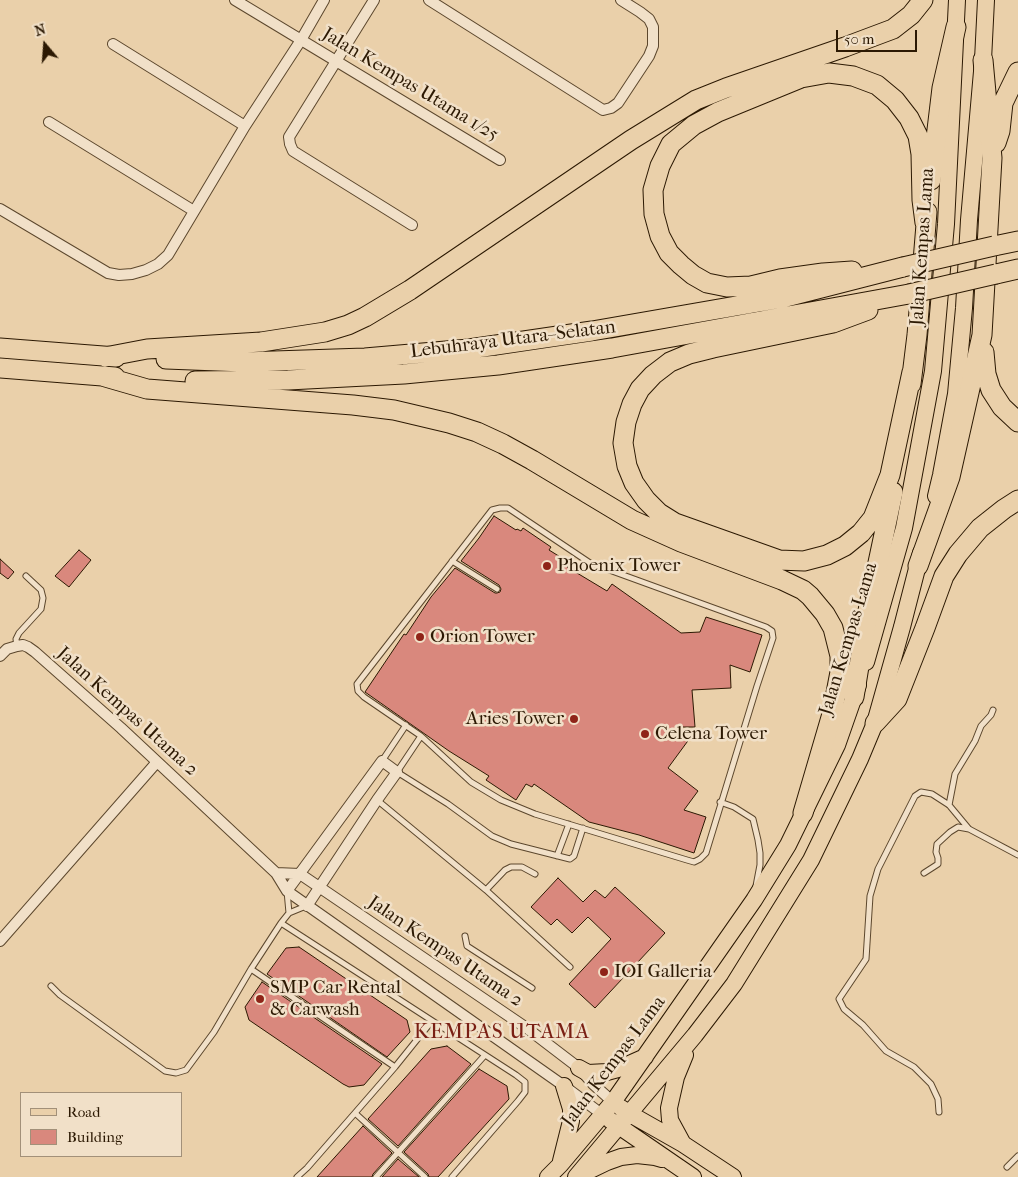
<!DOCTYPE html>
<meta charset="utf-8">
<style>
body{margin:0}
#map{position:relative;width:1018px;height:1177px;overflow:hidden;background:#ead0aa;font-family:"IM FELL French Canon",serif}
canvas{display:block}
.legend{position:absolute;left:20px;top:1092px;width:162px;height:65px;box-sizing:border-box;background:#f1e0c8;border:1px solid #a29079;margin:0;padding:6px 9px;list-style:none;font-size:15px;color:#2c1903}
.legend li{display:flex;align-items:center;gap:10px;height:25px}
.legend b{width:25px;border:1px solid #a29079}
.north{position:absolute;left:20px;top:20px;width:50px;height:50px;-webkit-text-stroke:4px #f1e0c8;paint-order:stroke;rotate:342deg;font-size:14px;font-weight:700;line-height:20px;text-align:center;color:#2c1903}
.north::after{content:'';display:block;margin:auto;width:18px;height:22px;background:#2c1903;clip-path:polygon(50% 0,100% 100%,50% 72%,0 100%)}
.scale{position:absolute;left:836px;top:30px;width:81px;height:22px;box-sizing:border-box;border:2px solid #2c1903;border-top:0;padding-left:6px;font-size:15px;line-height:18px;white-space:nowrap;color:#2c1903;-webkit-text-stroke:4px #f1e0c8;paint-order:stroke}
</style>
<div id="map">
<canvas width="1018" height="1177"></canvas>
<ul class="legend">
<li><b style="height:6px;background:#ead0aa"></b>Road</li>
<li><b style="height:14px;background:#d9887d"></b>Building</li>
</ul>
<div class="north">N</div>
<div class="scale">50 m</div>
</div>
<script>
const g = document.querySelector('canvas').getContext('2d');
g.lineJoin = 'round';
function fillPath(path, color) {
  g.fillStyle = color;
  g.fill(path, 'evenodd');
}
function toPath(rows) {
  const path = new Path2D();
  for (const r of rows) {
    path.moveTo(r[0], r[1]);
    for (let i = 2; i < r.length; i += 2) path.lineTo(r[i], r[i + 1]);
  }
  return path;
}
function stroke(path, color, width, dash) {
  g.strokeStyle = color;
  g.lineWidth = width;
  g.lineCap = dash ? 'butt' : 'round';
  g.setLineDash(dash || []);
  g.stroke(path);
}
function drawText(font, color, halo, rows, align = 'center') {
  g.font = font + ' "IM FELL French Canon",serif';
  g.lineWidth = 5;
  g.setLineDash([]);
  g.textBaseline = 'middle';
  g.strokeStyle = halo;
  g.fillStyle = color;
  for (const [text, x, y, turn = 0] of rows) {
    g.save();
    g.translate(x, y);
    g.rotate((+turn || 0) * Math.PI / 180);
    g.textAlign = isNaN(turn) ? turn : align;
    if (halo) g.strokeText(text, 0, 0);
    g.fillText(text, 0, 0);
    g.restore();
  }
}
const building = toPath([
 [494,516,516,530,517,529,521,531,523,528,551,547,549,550,570,563,567,567,607,591,612,584,681,633,700,632,706,617,762,635,750,672,730,665,731,688,692,690,695,727,675,727,690,738,668,768,698,791,684,810,706,817,694,853,639,835,589,822,534,784,532,787,526,784,516,800,486,780,489,776,449,751,365,692,404,634,406,635,431,597,455,568,495,593,497,593,500,592,501,589,499,585,461,561,479,538,494,516],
 [79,550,91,560,69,587,55,576,79,550],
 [0,559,14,572,8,579,0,573,0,559],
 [558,878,583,902,595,890,605,898,615,887,665,933,595,1008,569,984,611,939,588,917,572,933,557,919,551,925,531,907,558,878],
 [299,947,407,1020,410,1032,387,1057,267,974,286,948,299,947],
 [262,982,382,1064,364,1085,349,1087,343,1084,249,1020,245,1007,262,982],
 [447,1046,471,1064,398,1146,368,1119,431,1049,447,1046],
 [479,1069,507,1086,509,1099,438,1177,429,1177,428,1174,404,1152,479,1069],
 [363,1126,392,1153,373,1174,372,1177,317,1177,363,1126],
 [398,1159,419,1177,382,1177,398,1159]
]);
const lane = toPath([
 [500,508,508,508,590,563,766,627,772,631,773,638,757,686,706,853,700,859,694,862,687,860,535,814,501,800,471,782,421,736,364,697,358,691,357,684,492,510,500,508],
 [452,561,497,589],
 [17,646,16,639,19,633,41,609,43,598,41,590,26,576],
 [421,736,397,772,448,804,492,836,511,844,570,859,574,856,583,828],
 [382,761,406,725],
 [377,800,486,890,570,967],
 [720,802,734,807,753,819,758,840,760,853,760,865,756,886],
 [949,805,955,774,975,741,981,726,991,715,993,710],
 [557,856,569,824],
 [924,873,938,864,938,858,936,852,937,844,950,832,958,827,969,829],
 [486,890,505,870,511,867,522,867,535,874],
 [287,891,289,913],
 [281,923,516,1075,525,1082,525,1092,518,1101,452,1177],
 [465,936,467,946,532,988],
 [251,969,395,1067],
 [51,986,60,995,165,1071,176,1073,186,1070,214,1032,251,969,281,923,289,913,306,906],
 [939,1112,938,1099,931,1084,914,1067,886,1051,863,1025,844,1009,839,999,866,959,870,896,878,869,915,796,921,792,932,794,949,805,969,829,1018,855],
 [355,1113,425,1177],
 [1007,1167,1018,1156],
 [297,1177,307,1168,355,1113,395,1067,432,1021],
 [376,1177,485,1055]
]);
const street = toPath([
 [235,0,500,160],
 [374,0,289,137,290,144,293,151,412,225],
 [429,0,603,110,611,108,618,103,649,56,653,46,653,27,649,19,640,12,621,0],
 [113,44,245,126],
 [49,122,194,211],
 [0,209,108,273,119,275,132,274,146,270,158,264,168,255,245,126,301,40,324,0],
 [0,656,7,649,17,646,23,645,28,647,35,652,121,728,276,873,287,891,564,1086,603,1115],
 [276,873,300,874],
 [300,874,528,1029,579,1068,593,1084,613,1102],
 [287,891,382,761,397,772,377,800,307,906],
 [0,941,157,762]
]);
const primary = toPath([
 [936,496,941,475,956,394,964,308,969,220,983,60,986,0],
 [866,662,904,528,933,371,946,224,957,0],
 [579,1068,588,1073,607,1072,618,1069,645,1057],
 [621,1108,630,1114,683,1144,733,1177],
 [610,1120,693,1177],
 [683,1144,670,1120,669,1108,676,1077,685,1055],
 [561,1161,571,1121,571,1109,564,1086],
 [582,1174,607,1162,621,1157,637,1155,655,1157,662,1159],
 [548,1177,560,1165,613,1102,754,900,788,845,837,745,858,685],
 [576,1177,695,1035,734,984,811,860,860,759,875,723,902,627,921,553]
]);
const highway = toPath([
 [996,143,1000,131,1003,103,1018,72],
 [931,180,942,88,956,27],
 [994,246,1018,241],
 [852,271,823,273,780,279,751,286,727,287,707,283,693,275,681,265,669,253,660,236,654,214,653,190,660,166,671,144,694,125,718,112,801,78,829,73,853,76,877,85,895,100,909,118,918,136,921,154,922,200,925,223],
 [996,274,1018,269],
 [868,310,833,323,713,348,689,354,670,362,653,375,640,389,632,404,626,422,623,443,627,466,634,483,646,500,659,513,675,523,779,560,804,561,827,555,845,546,861,533,873,518,890,475,912,372],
 [0,348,116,357],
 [984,352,986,374,991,390,1002,407,1018,422],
 [105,357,147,349,261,342,325,332,348,325,365,317,410,290,631,140,696,100,726,88,845,47,893,29,911,15,923,0],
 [166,359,244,362,365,358,469,349,592,331,782,298,903,267],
 [0,368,115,377],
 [102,376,147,389,353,405,394,410,449,423,477,432,503,444,532,460,632,520,681,542,782,580,803,590,810,596,825,614,833,628,840,656,840,672,832,714,803,813],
 [195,381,288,380,404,374,498,365,612,348,909,294],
 [911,384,917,335,927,212],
 [918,566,950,477,982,335,992,158,983,60],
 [854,697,869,605,893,492],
 [875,723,897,699,925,628,944,576,958,554,980,528,1004,509,1018,500]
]);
const highwayBridge = toPath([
 [903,267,994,246],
 [909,294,996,274]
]);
const markers = [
 [547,566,5,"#8f2418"],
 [420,637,5,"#8f2418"],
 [574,719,5,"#8f2418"],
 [645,734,5,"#8f2418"],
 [604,972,5,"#8f2418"],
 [260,999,5,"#8f2418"]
];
const streetNames = [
 ["Jalan Kempas Utama 1/25",410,85,31],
 ["Jalan Kempas Lama",923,247,-86],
 ["Lebuhraya Utara–Selatan",513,340,-7],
 ["Jalan Kempas Lama",849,639,-73],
 ["Jalan Kempas Utama 2",127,712,42],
 ["Jalan Kempas Utama 2",445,952,34],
 ["Jalan Kempas Lama",614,1062,-53]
];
const poiNames = [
 ["Phoenix Tower",557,566],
 ["Orion Tower",430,637],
 ["Aries Tower",564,719,"right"],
 ["Celena Tower",655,734],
 ["IOI Galleria",614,972],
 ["SMP Car Rental",270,988],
 ["& Carwash",270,1010]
];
const quarterNames = [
 ["KEMPAS UTAMA",502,1033]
];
fillPath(building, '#d9887d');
stroke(building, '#2c1903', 1);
stroke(lane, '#5c472d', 7);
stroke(street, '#5c472d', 12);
stroke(primary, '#2c1903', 18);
stroke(highway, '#2c1903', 21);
stroke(lane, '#f1e0c8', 5);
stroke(street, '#f1e0c8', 10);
stroke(primary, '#ead0aa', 16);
stroke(highway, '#ead0aa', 19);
stroke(highwayBridge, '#2c1903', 21, []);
stroke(highwayBridge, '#ead0aa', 19);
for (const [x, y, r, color] of markers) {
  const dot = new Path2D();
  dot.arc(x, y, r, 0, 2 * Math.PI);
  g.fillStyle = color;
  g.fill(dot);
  stroke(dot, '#f1e0c8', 2);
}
drawText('19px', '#2c1903', '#f1e0c8', streetNames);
drawText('19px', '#2c1903', '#f1e0c8', poiNames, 'left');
g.letterSpacing = '1px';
drawText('21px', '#7a1f14', '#f1e0c8', quarterNames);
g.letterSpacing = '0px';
</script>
